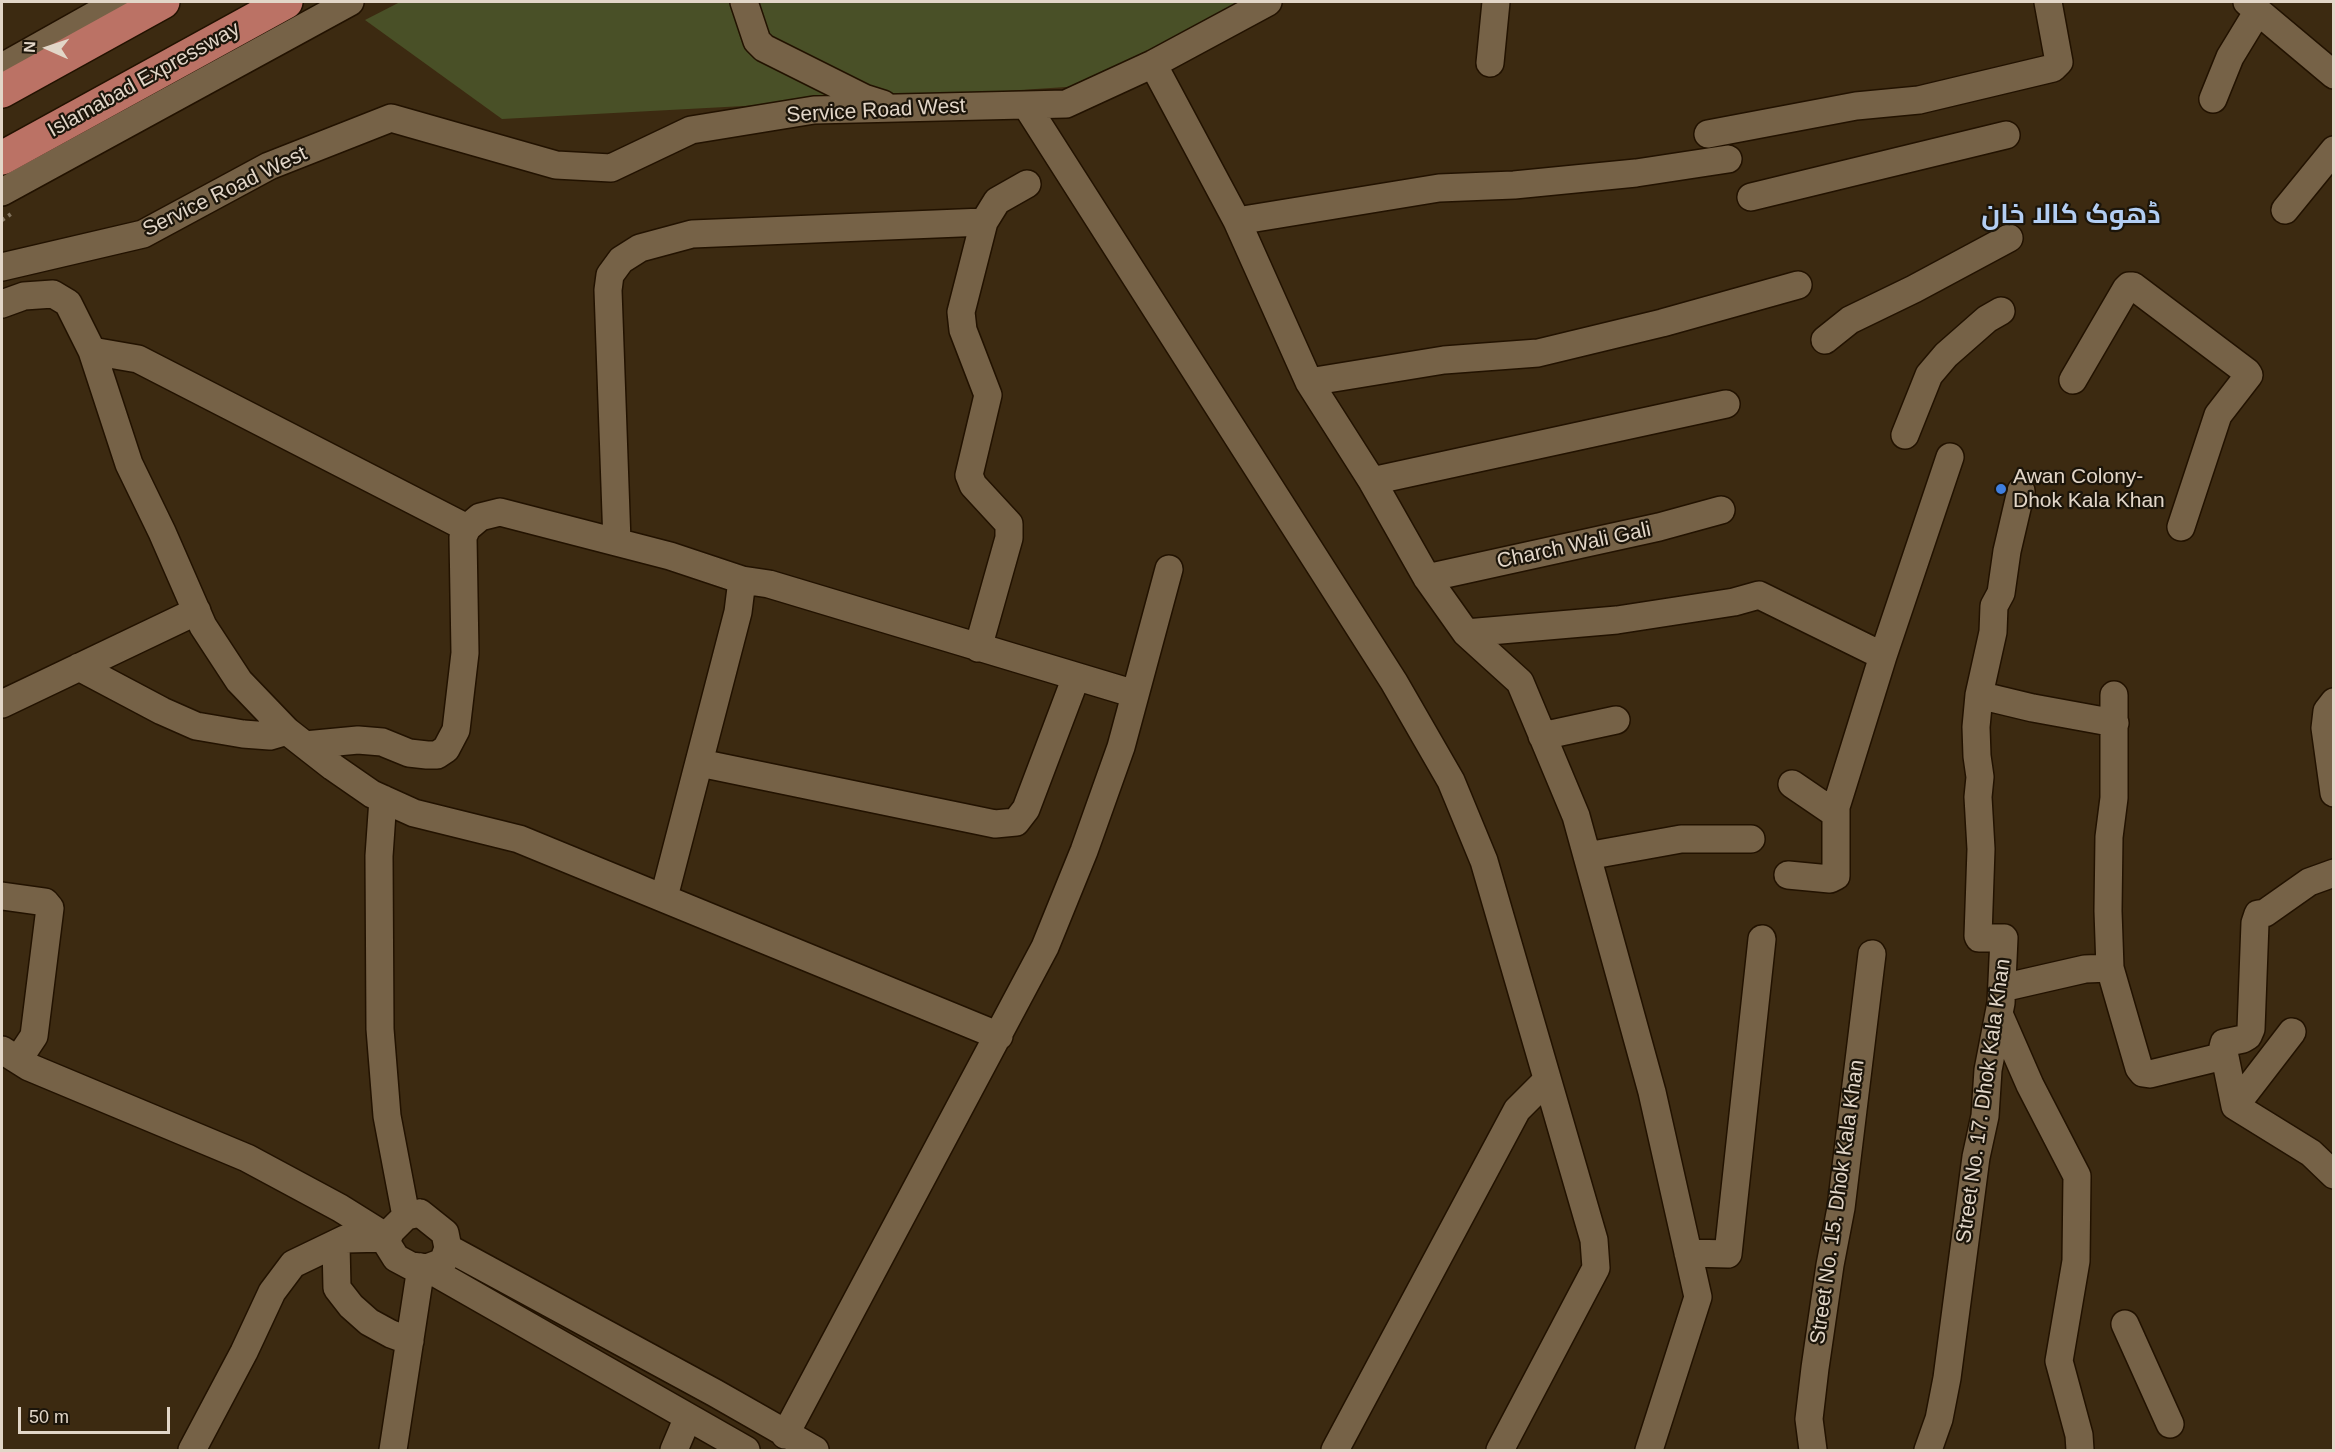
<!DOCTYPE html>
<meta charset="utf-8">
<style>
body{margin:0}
#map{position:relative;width:2335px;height:1452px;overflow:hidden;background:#3c2a11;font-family:Helvetica,sans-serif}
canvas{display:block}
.frame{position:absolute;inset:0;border:3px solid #e2d6c8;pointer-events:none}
.north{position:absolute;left:18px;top:18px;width:60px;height:60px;-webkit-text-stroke:4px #1c150a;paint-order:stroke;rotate:273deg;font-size:16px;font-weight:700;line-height:24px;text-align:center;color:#e2d6c8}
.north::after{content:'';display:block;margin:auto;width:21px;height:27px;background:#e2d6c8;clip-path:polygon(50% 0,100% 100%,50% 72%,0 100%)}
.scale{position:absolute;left:18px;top:1407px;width:152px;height:27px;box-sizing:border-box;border:3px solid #e2d6c8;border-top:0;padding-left:8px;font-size:18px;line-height:21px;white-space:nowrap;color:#e2d6c8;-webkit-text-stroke:4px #1c150a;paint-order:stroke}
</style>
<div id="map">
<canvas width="2335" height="1452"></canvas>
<div class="frame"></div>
<div class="north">N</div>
<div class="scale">50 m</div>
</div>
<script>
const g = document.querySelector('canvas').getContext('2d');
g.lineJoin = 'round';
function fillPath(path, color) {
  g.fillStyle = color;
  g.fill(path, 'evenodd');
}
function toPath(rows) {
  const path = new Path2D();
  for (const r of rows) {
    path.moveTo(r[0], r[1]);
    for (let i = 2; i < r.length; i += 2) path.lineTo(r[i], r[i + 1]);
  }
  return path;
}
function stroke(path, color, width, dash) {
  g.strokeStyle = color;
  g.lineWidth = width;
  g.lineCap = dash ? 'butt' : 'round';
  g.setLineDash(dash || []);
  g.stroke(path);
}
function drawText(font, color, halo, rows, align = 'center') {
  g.font = font + ' Helvetica,Cairo,sans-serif';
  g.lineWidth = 4.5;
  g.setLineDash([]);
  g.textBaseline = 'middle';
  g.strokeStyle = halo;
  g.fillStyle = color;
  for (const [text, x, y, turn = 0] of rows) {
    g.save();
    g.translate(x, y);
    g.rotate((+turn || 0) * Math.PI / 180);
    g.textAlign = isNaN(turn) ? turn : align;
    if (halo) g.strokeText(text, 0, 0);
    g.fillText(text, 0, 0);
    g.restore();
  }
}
const green = toPath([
 [400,2,1241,2,1111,84,930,96,502,119,365,20]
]);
const path = toPath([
 [2,220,11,214]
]);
const minor = toPath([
 [744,2,757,41,764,48,864,98,883,104],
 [2247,2,2334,75],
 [1490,63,1496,2],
 [1153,64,1237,221,1309,382,1372,481,1427,578,1466,633,1520,682,1576,816,1652,1092,1698,1297,1649,1450],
 [2,67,118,2],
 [2213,99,2230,57,2258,11],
 [1026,105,1394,682,1451,781,1484,861,1594,1240,1596,1268,1500,1450],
 [1708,134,1856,106,1919,100,2053,68,2059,62,2048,2],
 [2,192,350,2],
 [1751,197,2006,135],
 [2285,210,2334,150],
 [1237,221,1439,188,1514,185,1636,173,1728,159],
 [2,267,143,234,269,166,391,118,556,165,611,168,691,130,814,110,1066,104,1153,64,1268,2],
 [2,304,24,296,53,294,68,303,92,351,129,464,162,532,203,626,239,681,287,731,333,767,372,794,414,813,519,839,999,1036],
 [1825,340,1850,320,1914,289,2009,238],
 [92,351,138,359,467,528],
 [2073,380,2126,289,2129,286,2133,286,2247,372,2249,375,2218,415,2181,527],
 [1309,382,1444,360,1538,353,1662,323,1798,285],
 [1905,435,1929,375,1946,355,1987,319,2001,311],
 [1372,481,1726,404],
 [617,542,608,290,610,275,621,260,640,248,692,234,984,222],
 [1427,578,1659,527,1721,510],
 [742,580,769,584,1135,694],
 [1466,633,1617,620,1734,602,1759,595,1883,656],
 [978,648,1009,538,1009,524,973,485,969,475,988,395,963,330,961,312,984,222,997,201,1027,184],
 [79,667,162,711,196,726,243,734,270,736,287,731],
 [1979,695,2033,708,2115,723],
 [2114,695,2114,798,2109,837,2108,911,2110,968,2139,1068,2143,1073,2150,1074,2224,1056],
 [2334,702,2327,711,2325,728,2334,793],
 [2,704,197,611],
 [1542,736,1616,720],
 [305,745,358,740,382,742,409,753,427,755,437,755,446,749,456,730,465,653,463,537,467,528,480,517,500,512,670,556,742,580,738,612,664,897],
 [700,763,995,824,1016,822,1026,809,1076,677],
 [1792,784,1836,814],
 [383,799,379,856,380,1029,387,1116,406,1216],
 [1587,856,1681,839,1751,839],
 [2334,873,2309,882,2265,913,2258,914,2255,923,2251,1029,2248,1036,2243,1039,2224,1043,2223,1047,2235,1106,2311,1153,2334,1175],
 [1788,875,1830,879,1836,876,1836,807,1883,656,1950,457],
 [2,896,45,902,50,908,34,1036,18,1060],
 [2002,988,2085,969,2110,968],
 [1999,1014,2030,1085,2077,1176,2076,1261,2059,1361,2079,1435,2080,1450],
 [2,1050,29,1067,247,1158,340,1208,388,1238],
 [2235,1106,2292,1032],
 [420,1213,445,1233,448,1248,443,1262,427,1268,411,1266,396,1258,386,1242,391,1231,406,1216,420,1213],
 [336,1244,337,1288,351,1306,369,1322,391,1334,410,1341],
 [448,1248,715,1393,815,1450],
 [1688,1253,1728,1254,1762,939],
 [427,1268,746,1450],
 [2125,1324,2170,1424],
 [785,1435,1045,947,1084,851,1121,747,1169,569],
 [192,1450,244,1352,272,1292,293,1264,345,1239,388,1238],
 [393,1450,421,1267],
 [674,1450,688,1417],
 [1335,1450,1517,1110,1547,1080],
 [1813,1450,1809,1419,1815,1368,1830,1265,1841,1208,1872,954],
 [1928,1450,1939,1419,1947,1378,1976,1157,1985,1116,1988,1070,2001,1003,2004,938,1979,938,1978,936,1981,849,1978,797,1980,777,1977,756,1976,727,1979,695,1993,632,1994,606,2001,593,2007,551,2021,491]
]);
const highway = toPath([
 [2,91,163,2],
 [2,158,286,2]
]);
const markers = [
 [2001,489,6,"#3f7fe0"]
];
const streetNames = [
 ["Islamabad Expressway",144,80,-29],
 ["Service Road West",876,111,-3],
 ["Service Road West",225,192,-26],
 ["Charch Wali Gali",1574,546,-12],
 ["Street No. 17. Dhok Kala Khan",1984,1101,-82],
 ["Street No. 15. Dhok Kala Khan",1838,1202,-82]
];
const poiNames = [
 ["Awan Colony-",2013,477],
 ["Dhok Kala Khan",2013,501]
];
const districtNames = [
 ["ڈھوک کالا خان",2071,216]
];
fillPath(green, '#495027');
stroke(minor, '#221200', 30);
stroke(highway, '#221200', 36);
stroke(path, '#82735e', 4, [3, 4.5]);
stroke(minor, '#766247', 27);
stroke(highway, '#bb7265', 33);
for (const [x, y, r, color] of markers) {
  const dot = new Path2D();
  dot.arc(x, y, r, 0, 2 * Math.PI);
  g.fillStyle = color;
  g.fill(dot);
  stroke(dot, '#1c150a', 2);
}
drawText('21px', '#e2d6c8', '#1c150a', streetNames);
drawText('21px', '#e2d6c8', '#1c150a', poiNames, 'left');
drawText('bold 27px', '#b3cef3', '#1c150a', districtNames);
</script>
